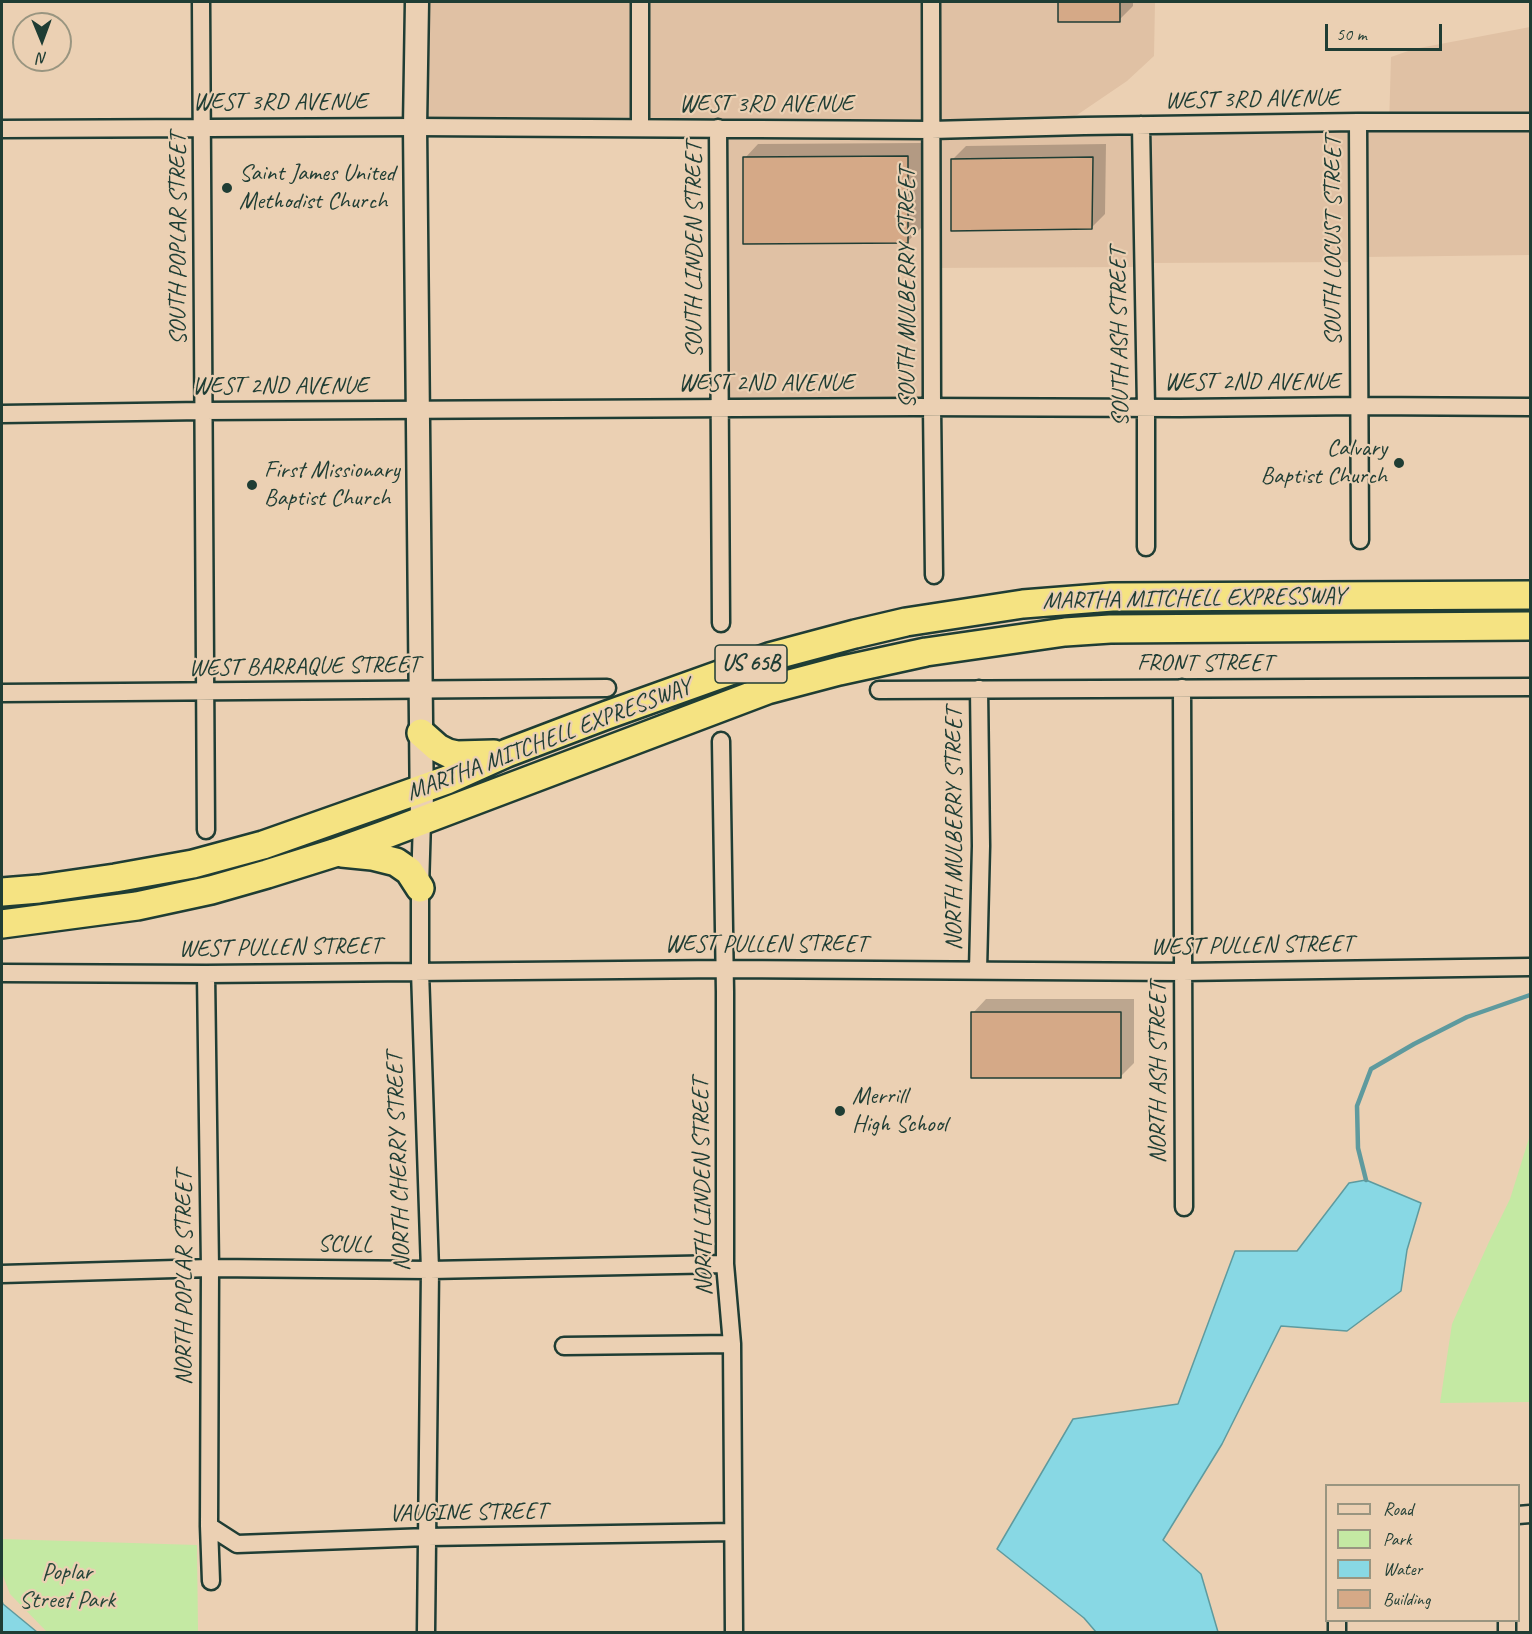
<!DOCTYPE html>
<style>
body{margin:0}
#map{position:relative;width:1532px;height:1634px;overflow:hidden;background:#ebd0b3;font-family:Caveat,sans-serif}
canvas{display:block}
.frame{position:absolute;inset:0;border:3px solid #1f3d34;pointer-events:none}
.legend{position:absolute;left:1325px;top:1484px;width:195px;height:138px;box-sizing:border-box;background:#ebd0b3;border:2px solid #999580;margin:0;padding:8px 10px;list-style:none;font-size:18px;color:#1f3d34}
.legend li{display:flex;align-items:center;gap:12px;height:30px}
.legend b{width:30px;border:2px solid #999580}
.north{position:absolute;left:12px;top:12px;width:60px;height:60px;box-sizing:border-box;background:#ebd0b3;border:2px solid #999580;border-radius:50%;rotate:179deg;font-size:16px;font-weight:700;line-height:24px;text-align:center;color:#1f3d34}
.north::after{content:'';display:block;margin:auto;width:21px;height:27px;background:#1f3d34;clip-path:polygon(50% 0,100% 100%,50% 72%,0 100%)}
.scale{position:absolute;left:1325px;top:24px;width:117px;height:27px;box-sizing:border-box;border:3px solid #1f3d34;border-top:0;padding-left:8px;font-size:18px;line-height:21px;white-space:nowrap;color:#1f3d34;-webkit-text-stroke:4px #ebd0b3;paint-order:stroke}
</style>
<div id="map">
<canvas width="1532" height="1634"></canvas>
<div class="frame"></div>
<ul class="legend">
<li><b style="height:8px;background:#ebd0b3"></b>Road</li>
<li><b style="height:16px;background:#c4e9a3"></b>Park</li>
<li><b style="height:16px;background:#88d8e4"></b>Water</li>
<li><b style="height:16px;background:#d5a987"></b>Building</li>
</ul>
<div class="north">N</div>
<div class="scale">50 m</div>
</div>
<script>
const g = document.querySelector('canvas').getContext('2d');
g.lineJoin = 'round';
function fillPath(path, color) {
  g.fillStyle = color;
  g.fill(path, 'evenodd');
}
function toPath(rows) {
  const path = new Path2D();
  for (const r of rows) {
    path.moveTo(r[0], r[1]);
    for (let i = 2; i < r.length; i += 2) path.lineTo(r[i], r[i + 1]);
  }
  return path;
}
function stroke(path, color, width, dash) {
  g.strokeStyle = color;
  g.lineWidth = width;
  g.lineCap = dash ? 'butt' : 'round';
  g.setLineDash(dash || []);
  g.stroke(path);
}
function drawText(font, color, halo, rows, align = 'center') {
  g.font = font + ' Caveat,sans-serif';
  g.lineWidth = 4.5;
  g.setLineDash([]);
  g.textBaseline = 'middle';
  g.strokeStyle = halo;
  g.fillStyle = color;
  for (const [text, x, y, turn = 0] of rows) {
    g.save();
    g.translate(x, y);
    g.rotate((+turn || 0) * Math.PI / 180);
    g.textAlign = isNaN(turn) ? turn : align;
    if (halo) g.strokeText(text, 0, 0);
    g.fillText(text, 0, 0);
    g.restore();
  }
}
const built = toPath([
 [426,2,632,2,632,117,425,118],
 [649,2,1155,2,1154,56,1127,81,1077,115,1033,132,1134,131,1136,267,924,268,922,399,727,401,727,136,724,122,650,119],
 [1530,27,1530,255,1364,257,1363,129,1389,127,1391,57,1414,49],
 [1171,129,1353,130,1352,262,1148,263,1146,139]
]);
const green = toPath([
 [1530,1135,1530,1402,1440,1403,1452,1324,1488,1244,1510,1199],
 [2,1539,197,1545,198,1632,47,1632,10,1594,2,1573]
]);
const water = toPath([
 [1366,1180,1421,1203,1407,1250,1401,1291,1347,1331,1281,1326,1222,1444,1163,1540,1201,1574,1218,1632,1096,1632,1084,1618,997,1549,1073,1419,1178,1404,1235,1251,1297,1251,1349,1183,1366,1180],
 [2,1601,3,1604,37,1632,2,1632,2,1601]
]);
const shadow = toPath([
 [1060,2,1133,2,1133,6,1119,20,1060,21],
 [921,143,921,228,908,241,745,158,758,144],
 [1106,144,1105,214,1092,227,952,160,966,146],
 [986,999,1134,999,1134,1063,1121,1076,973,1013]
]);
const stream = toPath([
 [1366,1180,1358,1148,1357,1106,1371,1069,1414,1044,1467,1017,1530,995]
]);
const building = toPath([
 [1058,2,1120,2,1120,22,1058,22,1058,2],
 [908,156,908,243,743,244,743,157,908,156],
 [1093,157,1092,229,951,231,951,159,1093,157],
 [971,1012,1121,1012,1121,1078,971,1078,971,1012]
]);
const minor = toPath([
 [201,2,206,830],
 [931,2,932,407,934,575],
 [1358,122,1360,540],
 [1141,125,1146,407,1146,547],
 [640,128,640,2],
 [718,128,721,623],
 [2,129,415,127,931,130,1084,126,1358,122,1530,122],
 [2,414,203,411,913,407,1180,408,1358,406,1530,407],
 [1182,688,1184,1207],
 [879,690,1530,687],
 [2,693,607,688],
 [721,741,725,992,725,1264,732,1344,734,1632],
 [422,820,420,888,420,971,430,1270,426,1632],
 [978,970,981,846,979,689],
 [2,973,206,974,724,969,1183,972,1530,967],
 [206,974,210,1268,209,1526,211,1581],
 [2,1274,210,1268,430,1270,725,1264],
 [564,1346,732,1344],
 [1518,1515,1530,1514],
 [209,1526,237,1544,428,1537,733,1532],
 [1337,1620,1337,1632],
 [1507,1620,1507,1632]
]);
const secondary = toPath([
 [417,2,415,127,422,820]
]);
const trunk = toPath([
 [421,733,438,748,448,753,457,755,494,754],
 [342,853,372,856,396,862,409,871,420,888],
 [2,892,39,889,115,878,193,864,263,845,447,780,507,753,607,715,769,657,855,634,906,622,1023,604,1112,597,1530,595],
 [2,924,137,906,211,890,267,874,334,853,384,835,767,690,839,671,926,652,1065,632,1110,629,1530,626]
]);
const markers = [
 [227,188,6,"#1f3d34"],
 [1399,463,6,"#1f3d34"],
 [252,485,6,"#1f3d34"],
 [840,1111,6,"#1f3d34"]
];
const shields = [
 [751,664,72]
];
const shieldNames = [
 ["US 65B",751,664]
];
const streetNames = [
 ["WEST 3RD AVENUE",1252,100,-1],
 ["WEST 3RD AVENUE",280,103],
 ["WEST 3RD AVENUE",766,105],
 ["SOUTH POPLAR STREET",179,239,-90],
 ["SOUTH LOCUST STREET",1334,241,-90],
 ["SOUTH LINDEN STREET",695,250,-90],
 ["SOUTH MULBERRY STREET",908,288,-90],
 ["SOUTH ASH STREET",1120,337,-91],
 ["WEST 2ND AVENUE",1252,383],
 ["WEST 2ND AVENUE",766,384],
 ["WEST 2ND AVENUE",280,387],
 ["MARTHA MITCHELL EXPRESSWAY",1194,599,-1],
 ["FRONT STREET",1205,664],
 ["WEST BARRAQUE STREET",304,667,-1],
 ["MARTHA MITCHELL EXPRESSWAY",549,740,-21],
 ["NORTH MULBERRY STREET",955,829,-90],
 ["WEST PULLEN STREET",766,945],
 ["WEST PULLEN STREET",1252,946,-1],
 ["WEST PULLEN STREET",280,948,-1],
 ["NORTH ASH STREET",1159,1073,-90],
 ["NORTH CHERRY STREET",399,1162,-92],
 ["NORTH LINDEN STREET",703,1187,-91],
 ["SCULL",345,1245,1],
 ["NORTH POPLAR STREET",185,1278,-90],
 ["VAUGINE STREET",468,1513,-1]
];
const poiNames = [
 ["Saint James United",239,174],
 ["Methodist Church",239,202],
 ["Calvary",1387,449,"right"],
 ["Baptist Church",1387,477,"right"],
 ["First Missionary",264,471],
 ["Baptist Church",264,499],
 ["Merrill",852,1097],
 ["High School",852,1125]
];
const parkNames = [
 ["Poplar",67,1573],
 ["Street Park",67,1601]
];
fillPath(built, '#e0c1a4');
fillPath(green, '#c4e9a3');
fillPath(water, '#88d8e4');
stroke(water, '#5e9a9e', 1.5);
fillPath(shadow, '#0003');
stroke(stream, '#5e9a9e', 4.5);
fillPath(building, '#d5a987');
stroke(building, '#1f3d34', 1.5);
stroke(minor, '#1f3d34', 21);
stroke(secondary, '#1f3d34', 27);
stroke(trunk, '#1f3d34', 32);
stroke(minor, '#ebd0b3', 16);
stroke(secondary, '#ebd0b3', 22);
stroke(trunk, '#f5e382', 27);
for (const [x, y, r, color] of markers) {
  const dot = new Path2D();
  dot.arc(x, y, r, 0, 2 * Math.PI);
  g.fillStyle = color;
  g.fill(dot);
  stroke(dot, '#ebd0b3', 2);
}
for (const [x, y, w] of shields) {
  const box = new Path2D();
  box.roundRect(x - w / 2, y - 19, w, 38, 4.5);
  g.fillStyle = '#ebd0b3';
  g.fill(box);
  stroke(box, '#1f3d34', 1.5);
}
drawText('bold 22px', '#1f3d34', null, shieldNames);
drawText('24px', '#1f3d34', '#ebd0b3', streetNames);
drawText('24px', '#1f3d34', '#ebd0b3', poiNames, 'left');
drawText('24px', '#27463a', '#ebd0b3', parkNames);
</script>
